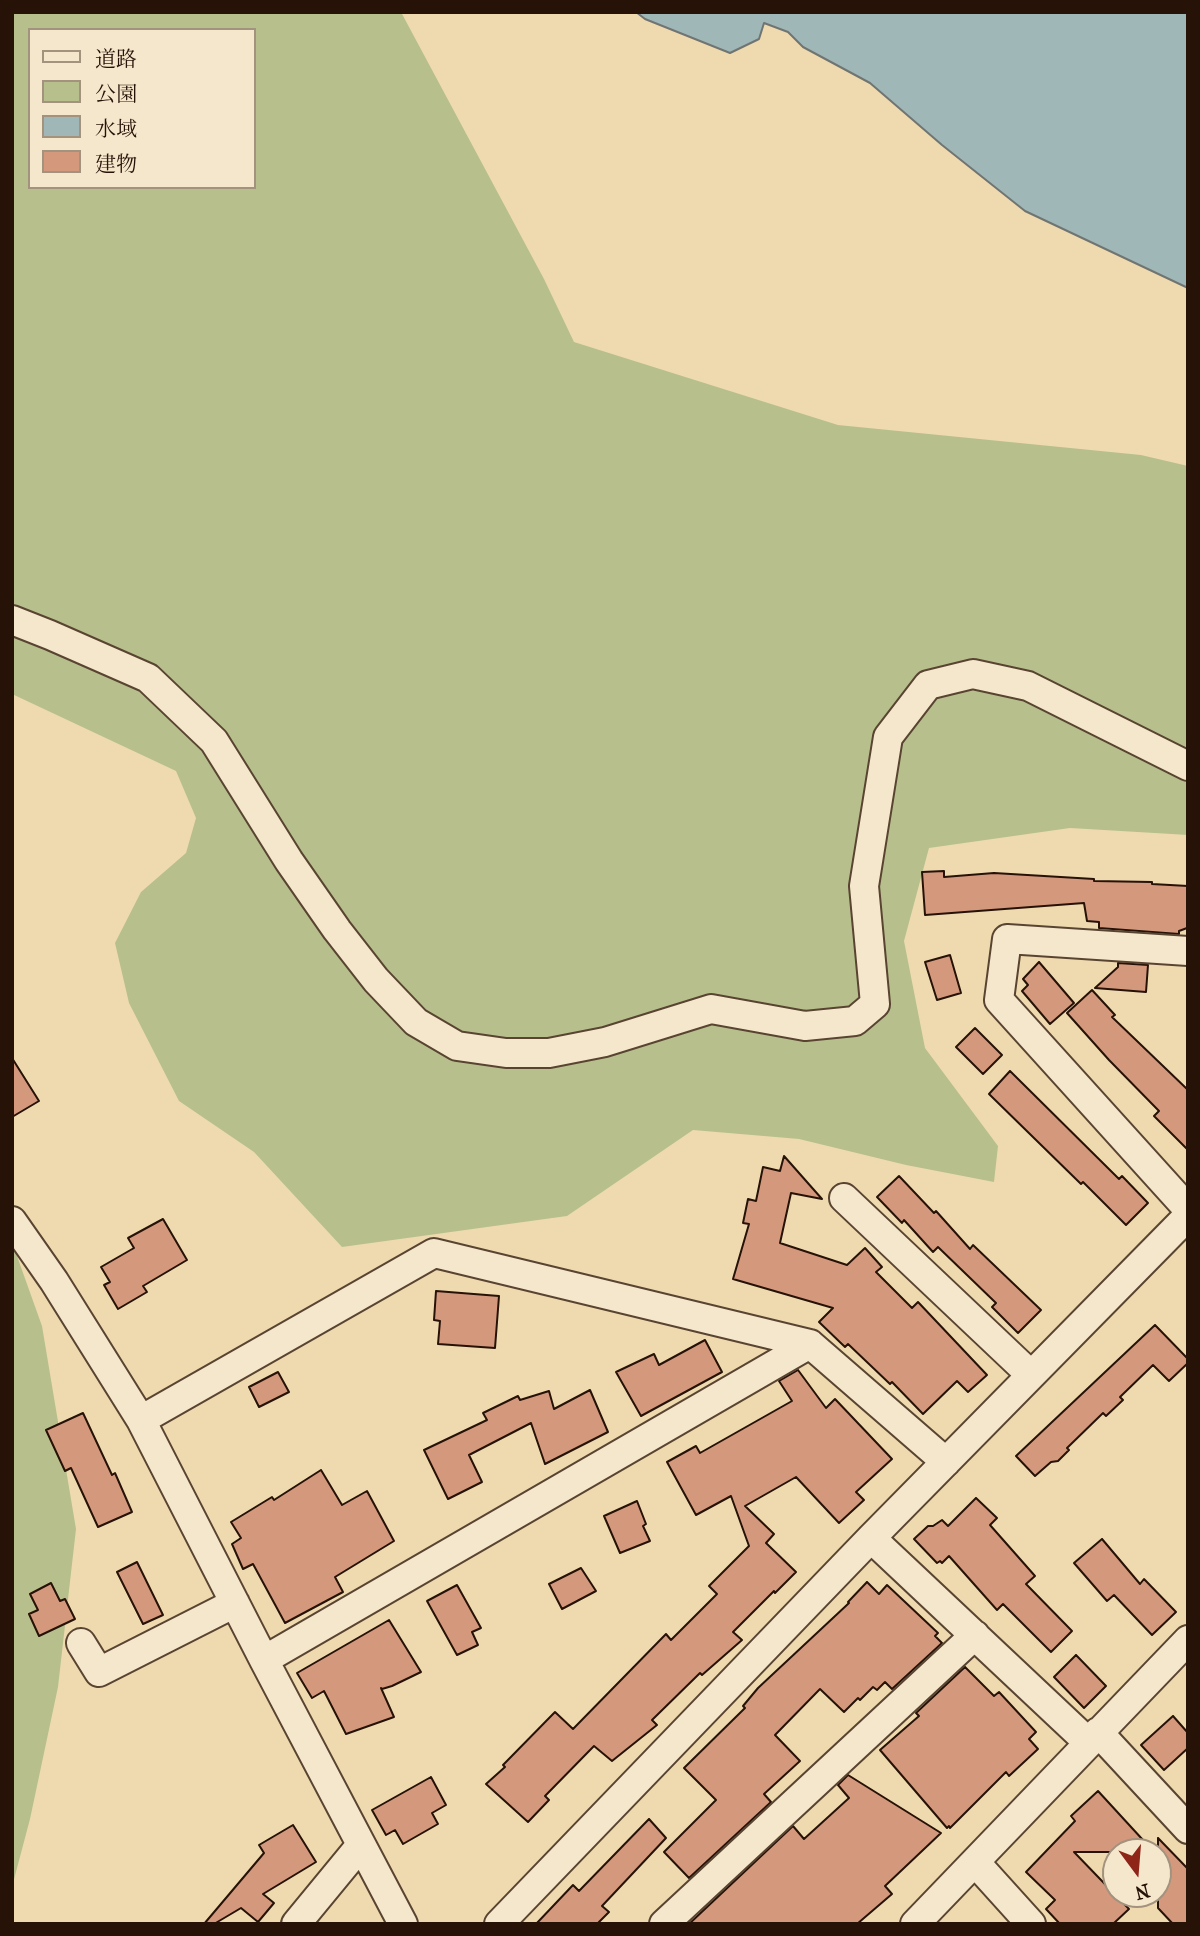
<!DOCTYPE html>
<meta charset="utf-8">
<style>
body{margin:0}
#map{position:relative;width:1200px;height:1936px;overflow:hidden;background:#efdab0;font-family:"IM FELL French Canon","Noto Serif JP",serif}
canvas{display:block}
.frame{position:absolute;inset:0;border:14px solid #271208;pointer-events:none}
.legend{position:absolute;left:28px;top:28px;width:228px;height:161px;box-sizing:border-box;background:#f5e7cc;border:2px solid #a3927e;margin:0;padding:9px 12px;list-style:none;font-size:21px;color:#271208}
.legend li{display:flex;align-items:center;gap:14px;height:35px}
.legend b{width:35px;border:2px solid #a3927e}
.north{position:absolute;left:1102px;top:1838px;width:70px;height:70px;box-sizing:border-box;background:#f5e7cc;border:2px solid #a3927e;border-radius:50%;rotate:164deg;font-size:19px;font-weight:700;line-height:28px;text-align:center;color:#271208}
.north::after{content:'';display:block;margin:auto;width:24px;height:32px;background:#8f2418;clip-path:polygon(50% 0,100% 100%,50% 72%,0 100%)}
</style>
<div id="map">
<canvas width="1200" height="1936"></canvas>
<div class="frame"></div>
<ul class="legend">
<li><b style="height:9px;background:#f5e7cc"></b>道路</li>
<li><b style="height:19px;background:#b7c08c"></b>公園</li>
<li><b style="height:19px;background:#a0b7b8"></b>水域</li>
<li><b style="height:19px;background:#d4997c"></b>建物</li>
</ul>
<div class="north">N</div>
</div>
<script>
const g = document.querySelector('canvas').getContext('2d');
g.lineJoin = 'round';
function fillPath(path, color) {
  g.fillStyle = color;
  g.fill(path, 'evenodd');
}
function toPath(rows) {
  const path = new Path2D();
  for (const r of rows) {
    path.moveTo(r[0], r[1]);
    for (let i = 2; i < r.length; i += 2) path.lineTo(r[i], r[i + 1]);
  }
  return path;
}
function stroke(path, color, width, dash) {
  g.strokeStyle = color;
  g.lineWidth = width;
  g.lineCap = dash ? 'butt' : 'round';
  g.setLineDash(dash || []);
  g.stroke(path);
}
const green = toPath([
 [12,12,401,12,544,279,574,342,838,425,1141,455,1188,466,1188,835,1070,828,929,848,904,941,925,1048,998,1146,994,1182,906,1165,799,1139,693,1130,567,1216,342,1247,254,1152,179,1101,129,1003,115,943,141,892,186,853,196,818,176,771,12,694],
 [30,30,254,30,254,187,30,187],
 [12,1242,42,1326,76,1529,58,1687,30,1819,12,1887]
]);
const water = toPath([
 [636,12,1188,12,1188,288,1025,211,942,145,870,83,803,47,788,32,764,23,759,39,730,53,645,19,636,12]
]);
const building = toPath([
 [944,871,944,877,994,873,1094,879,1094,881,1152,882,1152,884,1188,886,1187,928,1179,931,1179,934,1099,928,1099,922,1087,921,1084,903,925,915,922,872,944,871],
 [950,955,961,993,937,1000,925,962,950,955],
 [1039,962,1074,1003,1050,1024,1022,991,1028,985,1023,979,1039,962],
 [1118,963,1148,965,1146,992,1095,988,1118,967,1118,963],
 [1092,990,1115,1015,1112,1017,1188,1090,1188,1150,1154,1116,1159,1111,1109,1060,1067,1013,1092,990],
 [975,1028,1002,1055,983,1074,956,1047,975,1028],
 [12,1058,39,1101,12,1117,12,1058],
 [1010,1071,1119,1179,1122,1176,1148,1203,1126,1225,1083,1182,1081,1184,989,1094,1010,1071],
 [784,1156,822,1199,791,1193,780,1243,847,1265,865,1248,882,1267,876,1272,912,1308,918,1302,987,1375,968,1392,957,1381,923,1414,892,1382,890,1384,848,1344,845,1347,819,1322,833,1308,733,1279,749,1224,743,1223,748,1199,756,1201,763,1167,780,1171,784,1156],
 [899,1176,934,1213,936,1211,970,1249,973,1245,1041,1310,1018,1333,992,1307,996,1303,938,1247,933,1252,904,1220,902,1223,877,1197,899,1176],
 [163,1219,187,1260,143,1286,147,1292,118,1309,104,1285,110,1282,101,1267,134,1248,128,1238,163,1219],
 [436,1291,499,1296,495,1348,438,1344,440,1321,434,1320,436,1291],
 [1155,1325,1188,1359,1188,1363,1169,1381,1153,1365,1120,1397,1123,1400,1106,1416,1103,1413,1067,1448,1069,1450,1058,1461,1051,1462,1035,1476,1016,1456,1155,1325],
 [705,1340,722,1372,641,1416,616,1372,654,1354,659,1365,705,1340],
 [798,1370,826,1408,835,1399,892,1459,856,1492,864,1500,839,1523,796,1477,745,1506,774,1534,766,1543,796,1572,775,1593,774,1591,733,1632,742,1640,702,1675,700,1673,652,1720,657,1725,612,1761,594,1746,545,1796,549,1800,528,1822,486,1784,505,1767,503,1765,555,1712,573,1729,666,1634,671,1640,717,1594,709,1586,749,1546,731,1496,696,1515,667,1462,696,1446,700,1453,792,1401,779,1381,798,1370],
 [278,1372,289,1392,259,1407,249,1387,278,1372],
 [590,1390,608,1432,545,1464,531,1423,469,1455,482,1482,448,1499,424,1450,487,1420,483,1413,518,1396,520,1400,549,1391,554,1409,590,1390],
 [83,1413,112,1475,115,1473,132,1512,98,1527,71,1468,65,1471,46,1430,83,1413],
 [321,1470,342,1505,367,1491,394,1541,335,1577,343,1592,285,1623,253,1564,243,1569,232,1544,241,1538,231,1522,272,1497,274,1500,321,1470],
 [976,1498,997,1518,990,1525,1035,1576,1026,1584,1072,1631,1051,1652,1003,1604,997,1610,949,1556,942,1563,940,1561,937,1563,914,1539,928,1526,933,1526,942,1520,948,1526,976,1498],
 [637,1501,646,1524,643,1526,650,1541,620,1553,604,1516,637,1501],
 [1102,1539,1140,1584,1144,1579,1176,1612,1152,1635,1114,1595,1107,1601,1074,1563,1102,1539],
 [137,1562,163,1615,143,1624,117,1572,137,1562],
 [581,1568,596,1591,562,1609,549,1584,581,1568],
 [867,1582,879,1594,887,1585,938,1633,935,1636,942,1643,892,1689,885,1682,877,1690,873,1687,860,1700,858,1698,844,1712,820,1689,775,1735,800,1761,764,1794,771,1802,689,1878,664,1852,716,1800,684,1768,745,1708,743,1706,758,1688,849,1603,848,1602,867,1582],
 [51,1583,60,1601,65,1599,75,1619,39,1636,29,1614,38,1610,30,1594,51,1583],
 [457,1585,481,1628,472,1632,478,1645,457,1655,427,1601,457,1585],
 [389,1620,421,1672,392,1686,382,1689,381,1688,394,1717,346,1734,324,1691,312,1698,297,1673,389,1620],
 [1076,1655,1106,1686,1084,1708,1054,1677,1076,1655],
 [965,1667,994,1696,999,1692,1036,1732,1029,1739,1038,1749,1009,1776,1006,1772,950,1828,949,1826,947,1828,880,1750,919,1716,916,1713,965,1667],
 [1173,1716,1188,1733,1188,1748,1164,1770,1141,1745,1173,1716],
 [848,1775,941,1833,885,1886,892,1894,857,1924,689,1924,793,1826,804,1839,849,1798,838,1785,848,1775],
 [431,1777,446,1805,432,1813,438,1824,403,1844,395,1830,386,1835,372,1810,431,1777],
 [1098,1791,1154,1852,1074,1852,1129,1909,1113,1924,1060,1924,1046,1909,1055,1900,1026,1872,1075,1821,1071,1816,1098,1791],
 [649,1819,666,1838,602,1906,609,1912,597,1924,536,1924,573,1885,579,1891,649,1819],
 [293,1825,316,1862,263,1894,274,1903,258,1922,241,1908,214,1924,204,1924,264,1853,259,1845,293,1825],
 [1158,1838,1188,1869,1188,1924,1173,1924,1158,1908,1158,1838]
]);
const street = toPath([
 [12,620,50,635,148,678,214,741,289,861,337,930,376,980,416,1022,457,1046,506,1053,549,1053,605,1042,711,1009,805,1026,855,1021,875,1004,864,886,888,737,928,685,973,674,1028,686,1188,766],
 [1188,951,1007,939,999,1000,1188,1209],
 [844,1198,1031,1375],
 [12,1221,54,1281,141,1420,264,1660,403,1924],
 [141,1420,434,1253,810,1344,946,1462],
 [871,1538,1089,1743],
 [81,1643,99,1672,235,1603],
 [264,1660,810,1344],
 [1098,1732,1188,1829],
 [975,1862,1031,1924],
 [296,1924,361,1845],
 [499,1924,871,1538,1188,1216],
 [664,1924,975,1635],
 [915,1924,1188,1640]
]);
fillPath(green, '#b7c08c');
fillPath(water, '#a0b7b8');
stroke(water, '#707572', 2);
fillPath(building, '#d4997c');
stroke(building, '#271208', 2);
stroke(street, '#594432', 32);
stroke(street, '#f5e7cc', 28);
</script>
